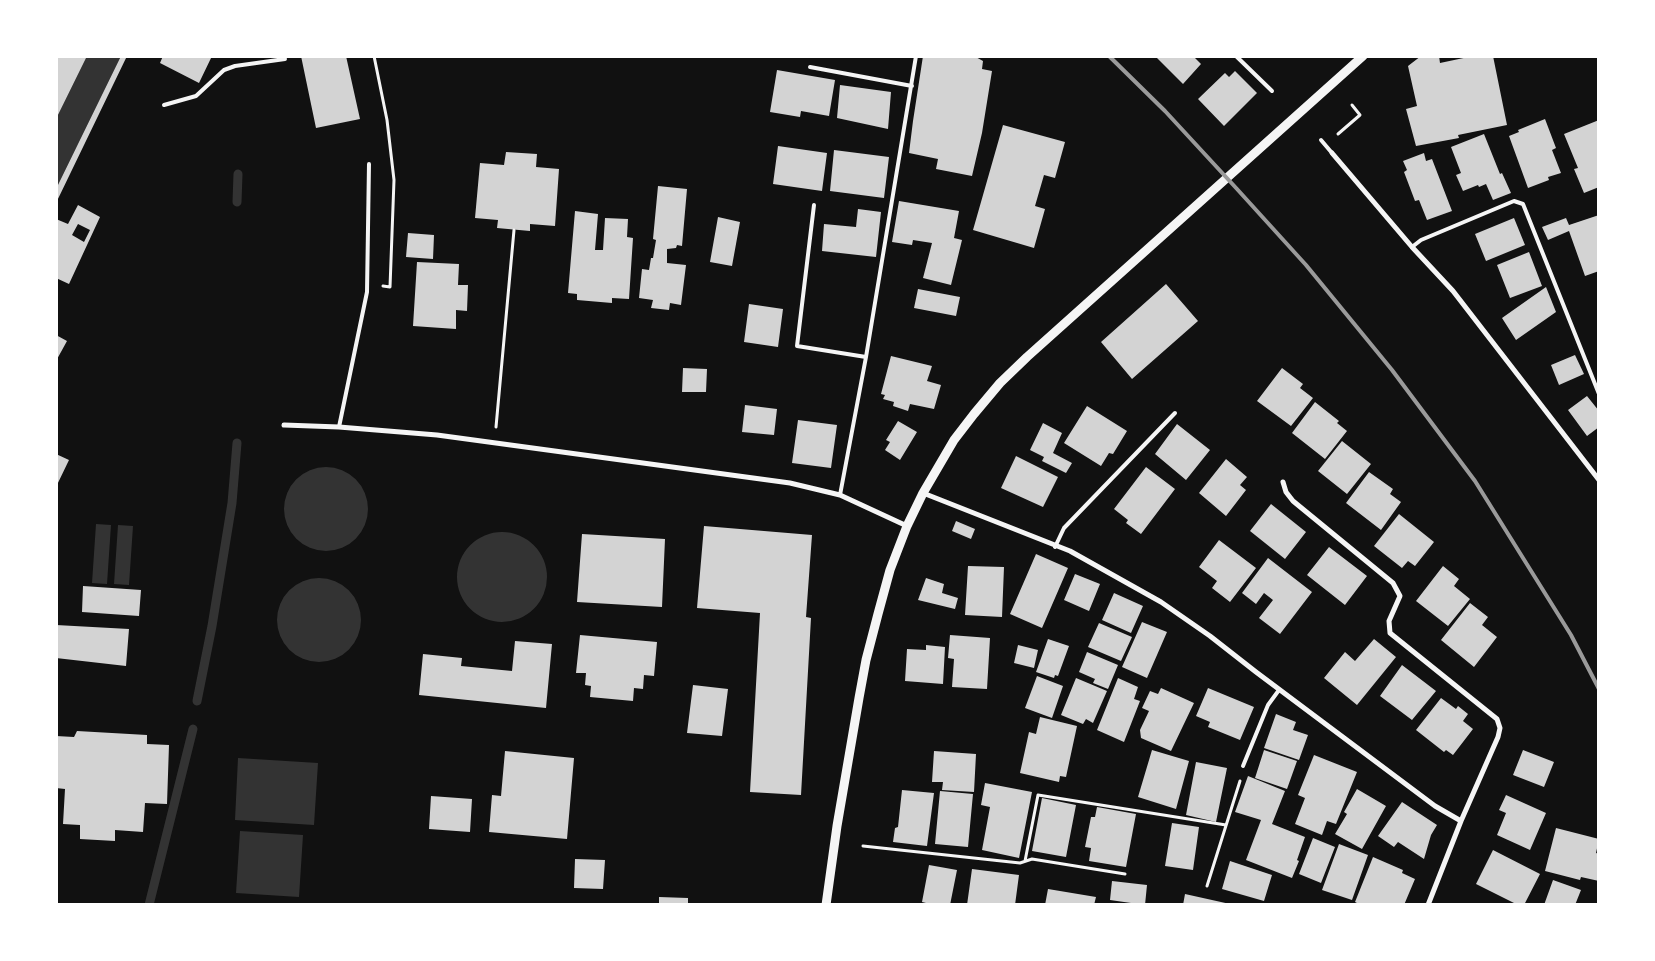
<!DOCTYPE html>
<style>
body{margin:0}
#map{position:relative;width:1655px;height:961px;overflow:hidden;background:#111;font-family:Montserrat,sans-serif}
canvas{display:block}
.frame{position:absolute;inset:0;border:58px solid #fff;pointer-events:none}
</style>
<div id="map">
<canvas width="1655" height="961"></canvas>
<div class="frame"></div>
</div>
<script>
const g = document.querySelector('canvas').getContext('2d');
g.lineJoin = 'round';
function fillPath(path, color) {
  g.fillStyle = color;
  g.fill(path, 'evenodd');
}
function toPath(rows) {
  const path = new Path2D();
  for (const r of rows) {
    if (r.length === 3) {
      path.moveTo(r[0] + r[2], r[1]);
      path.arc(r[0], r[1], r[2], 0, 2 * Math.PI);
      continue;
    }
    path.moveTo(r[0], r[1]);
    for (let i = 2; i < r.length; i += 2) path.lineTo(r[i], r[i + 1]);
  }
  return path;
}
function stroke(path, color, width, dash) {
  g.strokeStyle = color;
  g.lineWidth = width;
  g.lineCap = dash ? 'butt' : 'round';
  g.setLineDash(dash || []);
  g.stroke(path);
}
const water = toPath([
 [87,56,121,56,56,189,56,119],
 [326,509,42],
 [96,524,111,525,107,584,92,583],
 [118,525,133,526,129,585,114,584],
 [502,577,45],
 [319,620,42],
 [238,758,318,763,314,825,235,820],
 [240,831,303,835,299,897,236,893]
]);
const stream = toPath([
 [237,202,238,174],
 [197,701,212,626,232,503,237,443],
 [149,905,193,729]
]);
const building = toPath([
 [56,56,87,56,56,119],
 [121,56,127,56,56,203,56,189],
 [163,56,212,56,199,83,160,63],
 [301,56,346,56,360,119,316,128],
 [923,56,974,56,983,61,982,69,992,71,982,133,972,176,936,169,938,159,909,153,913,121],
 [1155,56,1193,56,1201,64,1183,84],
 [1421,56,1439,56,1440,63,1473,56,1493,56,1507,125,1458,135,1459,138,1416,146,1406,109,1417,106,1408,66],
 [777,70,835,80,829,116,801,111,800,117,770,112],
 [1235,71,1257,93,1224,126,1198,99,1225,73,1229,77],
 [840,85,891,92,888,129,837,118],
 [1545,119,1556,148,1552,150,1561,173,1548,177,1549,180,1528,188,1509,136,1519,132,1518,130],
 [1599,120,1599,187,1584,193,1574,169,1578,168,1564,134],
 [1003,125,1065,142,1055,178,1044,175,1035,206,1045,209,1034,248,973,230],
 [1484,134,1500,174,1502,173,1511,193,1493,200,1486,184,1479,187,1478,185,1463,191,1456,175,1461,173,1451,147],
 [778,146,827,153,822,191,773,184],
 [834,150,889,157,884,198,830,191],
 [506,152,537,154,536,167,559,169,555,226,530,224,530,231,497,228,498,220,475,218,480,163,504,165],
 [1424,153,1426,161,1432,159,1452,211,1427,220,1419,200,1415,201,1404,172,1407,170,1403,161],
 [658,186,687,189,682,246,677,245,676,248,667,249,667,263,686,265,681,305,670,303,669,310,651,308,653,300,639,298,642,269,649,270,651,258,653,258,656,240,653,239],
 [899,201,959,211,954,238,962,240,951,285,923,278,932,243,913,240,912,245,892,242],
 [78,205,100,217,69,284,56,278,56,219,68,224],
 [78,224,90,230,84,242,72,235],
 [858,209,881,212,876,257,822,251,824,224,856,227],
 [575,211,598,214,595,250,603,250,605,218,628,219,627,237,633,238,629,299,612,298,612,303,577,300,577,294,568,293],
 [1599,215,1599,271,1585,276,1569,231,1548,240,1542,227,1566,218,1569,225],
 [718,217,740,222,732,266,710,262],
 [1514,218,1525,245,1486,261,1475,234],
 [408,233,434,235,433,259,406,257],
 [1529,252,1542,286,1510,298,1497,265],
 [417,262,459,264,458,285,468,285,467,311,456,310,456,329,413,326],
 [1166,284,1198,321,1132,379,1101,342],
 [1546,287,1556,312,1516,340,1502,318],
 [918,289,960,297,956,316,914,308],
 [749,304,783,309,778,347,744,342],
 [56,335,67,341,56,361],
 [1575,355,1584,374,1559,385,1551,365],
 [891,356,932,366,927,381,941,385,934,409,910,404,908,411,893,406,894,402,883,399,885,395,881,394],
 [683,368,707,369,706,392,682,392],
 [1282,368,1303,384,1300,388,1313,398,1291,426,1257,401],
 [1587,396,1599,411,1599,427,1587,436,1568,410],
 [1315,402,1339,421,1337,423,1347,431,1325,459,1292,433],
 [745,405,777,409,774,435,742,432],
 [1087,406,1127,431,1113,454,1109,453,1101,466,1064,443],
 [798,420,837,425,831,468,792,463],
 [898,421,917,432,900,460,885,450,890,442,886,440],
 [1043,423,1062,433,1053,453,1072,463,1066,473,1042,461,1044,457,1030,450],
 [1177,424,1210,450,1186,480,1155,454],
 [1342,441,1371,464,1347,494,1318,471],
 [56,454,69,460,56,487],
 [1016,456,1058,477,1043,507,1001,488],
 [1226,459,1247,477,1240,485,1246,490,1226,516,1199,493],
 [1146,467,1175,489,1141,534,1126,523,1128,520,1114,509],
 [1369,472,1393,489,1390,494,1401,502,1381,530,1346,503],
 [1271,504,1306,532,1285,559,1250,531],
 [1399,514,1434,542,1415,566,1408,561,1402,568,1374,546],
 [956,521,975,529,971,539,952,531],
 [704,526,812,535,806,617,811,618,801,795,750,792,760,613,697,608],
 [582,534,665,539,662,607,577,602],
 [1219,540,1256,568,1230,602,1212,588,1217,581,1199,567],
 [1329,547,1367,576,1345,605,1307,575],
 [1036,554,1068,568,1042,628,1010,614],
 [1268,558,1312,592,1280,634,1259,618,1273,600,1264,593,1256,604,1242,593],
 [968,566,1004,567,1002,617,965,615],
 [1443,566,1459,579,1454,586,1470,599,1448,626,1416,601],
 [1075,574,1100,584,1089,611,1064,600],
 [926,578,944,584,942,593,958,598,955,609,918,600],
 [83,586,141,590,139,616,82,612],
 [1114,593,1143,606,1131,633,1102,620],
 [1470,603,1488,617,1482,625,1497,637,1474,667,1441,640],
 [1142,622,1167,632,1147,678,1122,667],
 [1099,623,1132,637,1121,661,1088,647],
 [56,625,129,629,126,666,56,658],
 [580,635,657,642,654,676,644,675,643,689,634,688,633,701,590,697,591,686,585,685,586,673,576,673],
 [950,635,990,638,987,689,952,687,954,659,948,658],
 [1048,639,1069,646,1058,676,1055,675,1054,678,1036,672],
 [1374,639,1396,657,1357,705,1324,678,1345,652,1355,661],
 [515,641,552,644,546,708,419,695,423,654,462,658,461,666,512,671],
 [926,645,945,647,943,684,905,681,907,649,926,650],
 [1018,645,1038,650,1034,668,1014,663],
 [1087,652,1118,665,1108,689,1093,683,1095,679,1079,672],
 [1402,665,1436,691,1412,720,1380,696],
 [1037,676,1063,686,1052,718,1025,708],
 [1076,678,1107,691,1093,723,1086,719,1083,724,1061,715],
 [1118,678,1138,687,1134,699,1140,701,1124,742,1097,730],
 [693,685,728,689,722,736,687,733],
 [1161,688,1194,703,1171,751,1141,738,1140,730,1149,711,1142,708,1150,691,1158,694],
 [1208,688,1254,707,1240,740,1208,727,1210,722,1196,716],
 [1441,698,1456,709,1458,706,1468,714,1463,721,1473,729,1453,755,1446,750,1444,752,1416,730],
 [1276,714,1296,722,1293,730,1308,735,1299,760,1264,748],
 [1040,717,1077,726,1066,777,1060,776,1059,782,1020,773,1029,732,1036,734],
 [77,731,147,735,147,744,169,745,167,804,145,803,143,832,115,830,115,841,80,839,80,825,63,824,65,789,56,788,56,736,74,737],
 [1152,750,1189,761,1176,809,1138,797],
 [1264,750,1297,761,1287,789,1255,778],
 [1523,750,1554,762,1544,787,1513,775],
 [505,751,574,758,567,839,489,832,492,795,501,796],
 [934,751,976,754,974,792,942,790,943,782,932,782],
 [1314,755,1357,772,1336,824,1327,821,1322,835,1295,824,1305,798,1298,795],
 [1196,762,1227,768,1216,822,1186,815],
 [1248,776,1285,791,1272,824,1305,837,1297,860,1299,861,1292,878,1246,860,1261,820,1235,812],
 [985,783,1032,792,1019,858,982,850,990,807,981,805],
 [1357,789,1386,806,1362,849,1335,834,1347,814,1344,812],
 [902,790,934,793,927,846,893,842,895,828,898,827],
 [940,791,973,794,968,847,935,844],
 [1506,795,1546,813,1530,850,1497,835,1506,813,1499,810],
 [431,796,472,799,470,832,429,829],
 [1042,798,1076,805,1066,857,1032,851],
 [1402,802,1437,825,1431,835,1424,859,1398,842,1394,847,1378,836],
 [1097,807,1136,814,1126,867,1089,861,1091,848,1085,847,1091,817,1095,817],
 [1172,823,1199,827,1193,870,1165,866],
 [1556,828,1599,839,1596,853,1599,854,1599,881,1581,877,1580,880,1545,871],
 [1313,838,1335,847,1321,883,1299,874],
 [1339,844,1368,855,1352,900,1322,890],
 [1493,850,1540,874,1524,905,1518,905,1476,884],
 [1373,857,1403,870,1402,873,1415,879,1404,905,1361,905,1355,902],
 [575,859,605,860,603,889,574,888],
 [1230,861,1272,875,1264,901,1222,889],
 [929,865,957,870,950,905,926,905,926,903,922,902],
 [972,869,1019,875,1015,905,967,905],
 [1553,880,1581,890,1575,905,1544,905],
 [1112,881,1147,885,1145,905,1110,900],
 [1048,889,1096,897,1094,905,1045,905],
 [1185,894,1230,904,1229,905,1183,905],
 [659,897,688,898,688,905,659,905]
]);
const path = toPath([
 [374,56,387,120,394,180,390,287,383,286],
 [1338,134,1360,115,1352,105],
 [496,427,514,230],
 [863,846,1020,863,1032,859,1125,874],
 [1025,861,1038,795,1226,825],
 [1207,886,1240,781]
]);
const service = toPath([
 [1236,56,1272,91],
 [810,67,912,86],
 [164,105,196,96,224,70,235,66,285,59],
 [1321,140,1332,153],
 [814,205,797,346,866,357],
 [1412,247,1421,240,1514,201,1523,204,1599,394],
 [339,427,367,292,369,164],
 [840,495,866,357,916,56],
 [1055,547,1064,528,1175,413],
 [1243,766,1268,705,1279,690]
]);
const minor = toPath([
 [1332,153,1412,247,1453,291,1599,480],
 [284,425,339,427,437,435,790,483,840,495,907,526],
 [1283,482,1286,492,1293,501,1393,583,1400,596,1389,621,1390,633,1497,719,1500,728,1498,737,1461,821,1428,905],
 [923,493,1070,551,1161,602,1210,636,1256,672,1435,806,1461,821]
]);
const tertiary = toPath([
 [826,905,837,826,859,698,866,660,878,614,890,570,907,526,923,493,954,440,974,414,1000,383,1027,357,1363,56]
]);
const rail = toPath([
 [1109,56,1165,111,1237,189,1306,265,1392,370,1475,481,1571,635,1599,689]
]);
fillPath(water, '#333');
stroke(stream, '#333', 9);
fillPath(building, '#d3d3d3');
stroke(path, '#f5f5f5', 3);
stroke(service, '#f5f5f5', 4);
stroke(minor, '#f5f5f5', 5);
stroke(tertiary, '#f5f5f5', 9);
stroke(rail, '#9a9a9a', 4);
</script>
